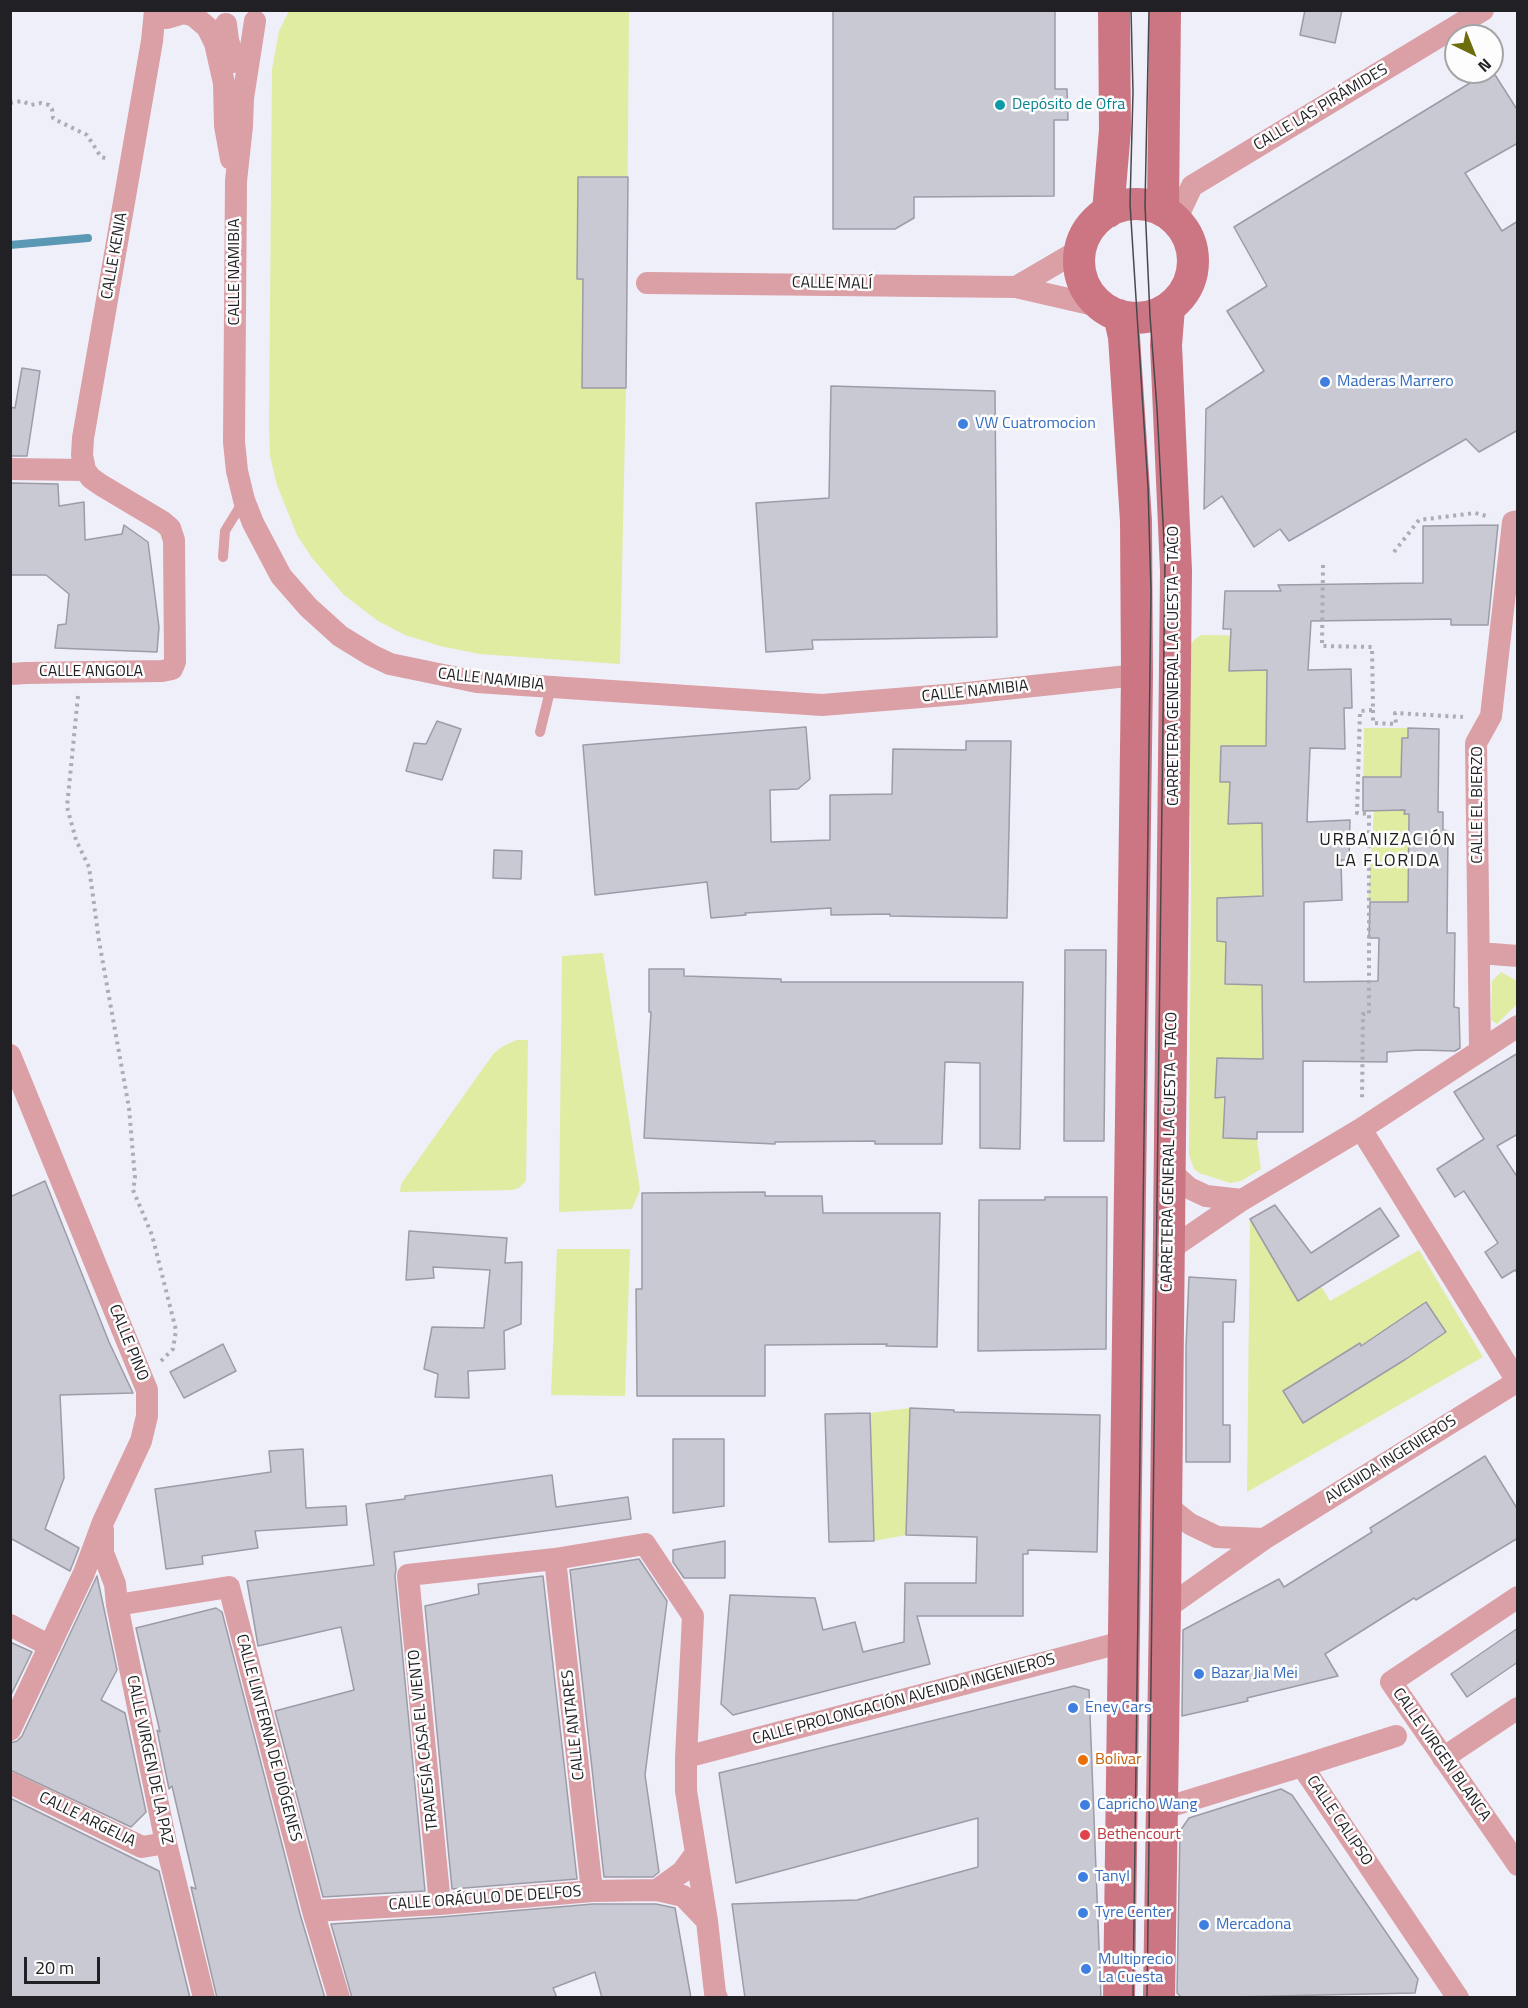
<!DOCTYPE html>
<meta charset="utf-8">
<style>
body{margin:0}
#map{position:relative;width:1528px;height:2008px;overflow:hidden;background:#efeffa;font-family:"Titillium Web",sans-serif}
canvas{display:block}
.frame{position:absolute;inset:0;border:12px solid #212125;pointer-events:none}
.north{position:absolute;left:1444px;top:24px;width:60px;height:60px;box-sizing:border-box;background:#fdfdfd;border:2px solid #a5a5a7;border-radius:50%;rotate:137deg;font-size:16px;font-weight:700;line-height:24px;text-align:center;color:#212125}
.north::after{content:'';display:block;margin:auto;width:21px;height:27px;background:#6d6d0d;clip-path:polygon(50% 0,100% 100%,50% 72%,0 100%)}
.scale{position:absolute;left:24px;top:1957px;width:76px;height:27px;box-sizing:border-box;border:3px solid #212125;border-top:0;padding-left:8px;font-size:18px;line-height:21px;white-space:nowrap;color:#212125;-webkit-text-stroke:4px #fdfdfd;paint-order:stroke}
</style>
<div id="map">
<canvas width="1528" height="2008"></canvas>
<div class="frame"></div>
<div class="north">N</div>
<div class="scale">20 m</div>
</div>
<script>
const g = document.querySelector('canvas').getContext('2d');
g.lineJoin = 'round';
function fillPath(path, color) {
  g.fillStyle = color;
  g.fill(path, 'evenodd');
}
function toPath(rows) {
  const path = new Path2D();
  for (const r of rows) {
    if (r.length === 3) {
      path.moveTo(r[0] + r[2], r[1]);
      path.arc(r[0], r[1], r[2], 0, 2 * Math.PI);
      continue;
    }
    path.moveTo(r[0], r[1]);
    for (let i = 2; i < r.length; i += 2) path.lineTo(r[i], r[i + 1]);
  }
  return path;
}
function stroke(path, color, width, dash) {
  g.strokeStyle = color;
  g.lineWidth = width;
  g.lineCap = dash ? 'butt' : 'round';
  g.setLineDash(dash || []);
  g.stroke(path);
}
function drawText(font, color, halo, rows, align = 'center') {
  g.font = font + ' "Titillium Web",sans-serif';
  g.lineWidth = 5;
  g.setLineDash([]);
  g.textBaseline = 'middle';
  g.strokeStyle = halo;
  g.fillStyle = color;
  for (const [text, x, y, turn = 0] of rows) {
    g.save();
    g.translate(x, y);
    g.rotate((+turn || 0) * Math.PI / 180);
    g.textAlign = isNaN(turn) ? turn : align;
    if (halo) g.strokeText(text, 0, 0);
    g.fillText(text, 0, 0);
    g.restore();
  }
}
const green = toPath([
 [289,11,629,11,626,388,620,664,480,654,440,646,405,635,378,621,344,595,312,558,297,535,277,485,270,456,269,426,272,69,279,31],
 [1201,635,1274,636,1267,706,1266,773,1257,773,1257,746,1221,746,1220,782,1230,782,1228,824,1264,794,1264,923,1253,924,1253,896,1226,898,1225,983,1259,985,1271,947,1263,1019,1263,1087,1251,1087,1250,1059,1225,1059,1223,1138,1257,1139,1261,1169,1241,1181,1230,1183,1199,1173,1194,1169,1189,1155,1191,895,1189,647,1195,639],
 [1364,728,1408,728,1405,794,1409,814,1413,927,1403,902,1368,901,1374,811,1363,811],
 [603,953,640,1190,632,1209,559,1212,562,956],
 [1501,972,1517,981,1517,1004,1497,1024,1491,1020,1492,981],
 [517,1040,528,1040,526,1181,519,1188,512,1190,400,1192,401,1184,494,1053,505,1045],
 [1250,1219,1321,1286,1330,1301,1419,1250,1483,1357,1247,1492],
 [557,1249,630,1249,625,1396,551,1395],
 [910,1408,906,1535,874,1541,870,1413]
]);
const stream = toPath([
 [10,245,88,238]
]);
const building = toPath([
 [833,10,1055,10,1055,89,1067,89,1068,120,1054,120,1054,196,914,197,914,218,895,229,833,229,833,10],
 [1305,10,1342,10,1335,43,1300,35,1305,10],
 [1492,70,1518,111,1518,143,1465,173,1502,231,1518,221,1518,430,1479,452,1466,439,1289,541,1280,529,1254,547,1222,496,1204,509,1206,409,1264,371,1227,311,1267,286,1234,227,1488,72,1492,72,1492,70],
 [578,177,628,177,626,388,582,388,583,279,577,279,578,177],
 [22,368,40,371,27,456,10,456,10,407,15,408,22,368],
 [831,386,995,391,997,637,812,640,813,649,766,652,756,503,829,498,831,386],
 [10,483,58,484,59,506,84,502,85,540,122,534,124,525,148,542,159,627,157,652,55,648,58,625,66,624,69,594,46,575,10,575,10,483],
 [1498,525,1488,625,1451,625,1451,619,1311,621,1308,670,1351,669,1352,708,1344,708,1345,749,1310,748,1307,822,1350,820,1349,860,1341,860,1342,900,1304,902,1304,982,1378,981,1379,938,1369,938,1370,902,1408,902,1409,814,1404,814,1405,810,1363,811,1363,777,1401,777,1402,738,1408,738,1408,728,1439,729,1438,812,1443,812,1443,830,1448,831,1447,933,1455,933,1454,1007,1459,1008,1460,1048,1455,1051,1420,1050,1387,1052,1387,1062,1303,1061,1303,1132,1257,1132,1257,1139,1223,1138,1225,1097,1215,1098,1217,1058,1263,1059,1262,985,1225,984,1226,942,1217,941,1217,898,1263,896,1262,823,1228,824,1230,782,1220,782,1221,746,1266,746,1267,670,1229,671,1231,629,1223,629,1225,591,1281,591,1278,585,1423,583,1423,526,1498,525],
 [437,721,461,729,442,780,406,771,414,743,426,744,437,721],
 [806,727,810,779,798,789,770,790,771,842,830,840,830,795,892,794,893,749,966,750,966,741,1011,741,1007,918,890,916,890,914,831,915,831,908,745,913,746,915,711,918,707,882,595,895,583,745,806,727],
 [494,850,522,851,521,879,493,878,494,850],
 [1065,950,1106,950,1104,1141,1064,1141,1065,950],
 [649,969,684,969,684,976,781,979,781,982,1023,982,1020,1149,980,1148,980,1063,945,1062,942,1144,875,1144,875,1141,775,1142,775,1144,644,1138,651,1012,649,1012,649,969],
 [1518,1053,1518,1134,1497,1146,1518,1178,1518,1274,1515,1270,1502,1278,1485,1252,1498,1243,1464,1191,1455,1197,1437,1169,1484,1139,1454,1092,1518,1053],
 [45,1181,109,1342,133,1393,60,1395,64,1478,45,1529,79,1548,70,1571,10,1538,10,1197,45,1181],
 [765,1192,765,1196,822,1196,823,1213,940,1213,937,1347,886,1346,887,1344,765,1345,765,1396,637,1396,636,1289,642,1289,642,1193,765,1192],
 [1045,1197,1107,1197,1106,1349,978,1351,979,1200,1045,1200,1045,1197],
 [1275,1205,1311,1253,1380,1208,1399,1236,1298,1301,1250,1219,1275,1205],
 [409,1231,507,1238,505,1263,522,1262,521,1324,504,1331,505,1369,468,1371,469,1398,435,1397,438,1374,424,1369,432,1327,484,1328,490,1270,433,1267,434,1278,406,1280,409,1231],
 [1189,1277,1236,1280,1234,1322,1223,1322,1223,1425,1230,1425,1230,1462,1186,1462,1186,1347,1189,1277],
 [1426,1302,1446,1332,1406,1359,1303,1423,1283,1391,1360,1343,1361,1346,1426,1302],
 [223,1344,236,1371,184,1398,170,1372,223,1344],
 [910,1408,954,1410,954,1412,1100,1415,1097,1552,1028,1550,1028,1554,1023,1554,1023,1616,917,1616,930,1664,733,1715,721,1704,730,1595,815,1598,823,1630,855,1622,863,1652,904,1642,905,1583,976,1583,977,1537,906,1535,910,1408],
 [870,1413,874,1541,829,1542,825,1414,870,1413],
 [673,1439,724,1439,724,1506,673,1513,673,1439],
 [303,1449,306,1508,346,1506,347,1525,255,1531,258,1548,202,1556,203,1564,166,1569,155,1489,271,1472,269,1451,303,1449],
 [1485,1456,1518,1510,1518,1538,1416,1600,1414,1598,1325,1654,1338,1676,1247,1698,1248,1701,1182,1716,1183,1630,1279,1579,1284,1587,1372,1532,1370,1528,1485,1456],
 [552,1475,556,1507,628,1497,631,1519,394,1552,396,1569,395,1576,425,1891,323,1897,275,1711,354,1690,341,1627,258,1646,247,1581,374,1565,366,1504,405,1499,405,1496,552,1475],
 [725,1541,725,1578,684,1578,673,1562,673,1550,725,1541],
 [639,1559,667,1601,645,1775,659,1872,653,1877,604,1877,570,1570,639,1559],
 [97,1576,117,1670,101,1700,125,1713,146,1812,131,1827,10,1770,10,1743,17,1741,22,1736,97,1576],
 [543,1576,577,1879,452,1889,425,1606,479,1594,478,1584,543,1576],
 [216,1608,222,1612,300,1914,325,1998,217,1998,191,1887,196,1889,172,1786,169,1789,157,1730,160,1732,136,1628,216,1608],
 [1518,1628,1518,1662,1467,1697,1451,1674,1518,1628],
 [10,1642,32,1652,10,1697,10,1642],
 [1074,1686,1089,1690,1101,1998,745,1998,732,1904,857,1900,978,1867,978,1818,736,1883,719,1773,1074,1686],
 [1281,1789,1292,1795,1418,1979,1415,1993,1182,1998,1177,1993,1180,1831,1189,1818,1281,1789],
 [10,1798,159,1871,190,1998,10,1998,10,1798],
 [593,1904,656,1904,675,1908,691,1998,602,1998,595,1972,553,1988,557,1998,352,1998,331,1924,441,1917,593,1904]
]);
const path = toPath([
 [10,103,22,101,31,105,41,103,49,105,52,109,53,118,56,120,87,135,101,157,109,159],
 [1394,552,1419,520,1475,513,1490,517],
 [1323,565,1322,646,1372,647,1373,710,1360,711,1357,813,1369,814,1369,1014,1363,1014,1362,1101],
 [78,696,67,807,76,840,89,867,99,941,129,1108,135,1178,133,1190,152,1235,176,1330,173,1349,161,1361],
 [1373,710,1373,723,1396,724,1395,713,1463,717]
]);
const lane = toPath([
 [223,557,225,531,244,500],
 [540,732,551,687]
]);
const street = toPath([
 [167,18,184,13,194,16,207,27,215,43,224,83,225,126,231,159],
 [255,21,243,98,242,126,236,181,234,442,237,471,244,500,253,523,281,576,308,607,340,636,371,655,390,664,477,682,822,705,958,694,1137,675],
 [226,24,228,40,234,62],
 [1176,220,1192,186,1483,10],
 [647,283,1016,287,1103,307],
 [1016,287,1081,249],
 [10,469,85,470,91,478,101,485,163,522,170,528,174,540,175,662,172,669,162,671,26,673,10,674],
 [85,470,82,455,83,438,152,41,155,10],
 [1479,953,1518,956],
 [1480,1051,1476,743,1491,716,1513,522,1518,521],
 [10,1055,147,1390,147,1416,141,1441,103,1522,84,1573,10,1730],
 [1361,1129,1517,1381],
 [1170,1171,1189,1188,1206,1196,1242,1200],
 [1169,1250,1242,1200,1361,1129,1518,1026],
 [1166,1505,1190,1524,1217,1537,1264,1539],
 [103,1530,103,1553,115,1584,117,1605,166,1843,204,1998],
 [555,1559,592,1891],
 [1518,1597,1391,1682,1518,1865],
 [117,1605,229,1587,313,1911,339,1998],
 [1165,1609,1264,1539,1518,1381],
 [10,1625,50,1646],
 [686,1757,1123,1642],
 [1443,1758,1518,1708],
 [1302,1766,1396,1736],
 [10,1783,142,1847,166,1843],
 [1161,1809,1302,1766,1458,1998],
 [657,1890,682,1872,696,1853],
 [440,1904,408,1575,555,1559,645,1544,693,1616,686,1757,686,1791,707,1921,715,1993,717,1998],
 [313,1911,440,1904,592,1891,657,1890,683,1896,707,1921]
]);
const secondary = toPath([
 [1136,261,57],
 [1163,210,1165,10],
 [1108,212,1115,130,1114,10],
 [1119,315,1124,337,1136,521,1137,675,1119,1998],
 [1159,1998,1165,1609,1176,571,1166,345,1169,308]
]);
const tram = toPath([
 [1131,10,1133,92,1130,204,1148,487,1151,591,1133,1998],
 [1147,1998,1165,561,1157,409,1150,316,1145,205,1149,10]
]);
const markers = [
 [1000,105,6,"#0f9aa8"],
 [1325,382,6,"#3f7fe0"],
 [963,424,6,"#3f7fe0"],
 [1199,1674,6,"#3f7fe0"],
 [1073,1708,6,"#3f7fe0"],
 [1083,1760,6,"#e8710a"],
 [1085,1805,6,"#3f7fe0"],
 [1085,1835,6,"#e0444e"],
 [1083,1877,6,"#3f7fe0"],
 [1083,1913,6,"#3f7fe0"],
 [1204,1925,6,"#3f7fe0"],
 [1086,1969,6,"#3f7fe0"]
];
const cultureNames = [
 ["Depósito de Ofra",1012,105]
];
const streetNames = [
 ["CALLE LAS PIRÁMIDES",1321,108,-31],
 ["CALLE KENIA",115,256,-80],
 ["CALLE NAMIBIA",235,272,-90],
 ["CALLE MALÍ",832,284,1],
 ["CARRETERA GENERAL LA CUESTA - TACO",1174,666,-90],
 ["CALLE ANGOLA",91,672],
 ["CALLE NAMIBIA",491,680,6],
 ["CALLE NAMIBIA",975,692,-6],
 ["CALLE EL BIERZO",1478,805,-90],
 ["CARRETERA GENERAL LA CUESTA - TACO",1170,1152,-89],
 ["CALLE PINO",128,1343,68],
 ["AVENIDA INGENIEROS",1391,1460,-32],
 ["CALLE PROLONGACIÓN AVENIDA INGENIEROS",904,1700,-15],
 ["CALLE ANTARES",574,1725,-96],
 ["CALLE LINTERNA DE DIÓGENES",268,1738,75],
 ["TRAVESÍA CASA EL VIENTO",424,1740,-96],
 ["CALLE VIRGEN BLANCA",1441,1755,55],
 ["CALLE VIRGEN DE LA PAZ",149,1760,78],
 ["CALLE ARGELIA",87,1820,26],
 ["CALLE CALIPSO",1339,1821,56],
 ["CALLE ORÁCULO DE DELFOS",485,1899,-4]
];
const shopNames = [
 ["Maderas Marrero",1337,382],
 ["VW Cuatromocion",975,424],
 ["Bazar Jia Mei",1211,1674],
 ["Eney Cars",1085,1708],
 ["Capricho Wang",1097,1805],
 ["Tanyl",1095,1877],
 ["Tyre Center",1095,1913],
 ["Mercadona",1216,1925],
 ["Multiprecio",1098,1960],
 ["La Cuesta",1098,1978]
];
const foodNames = [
 ["Bolivar",1095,1760]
];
const healthNames = [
 ["Bethencourt",1097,1835]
];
const neighbourhoodNames = [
 ["URBANIZACIÓN",1388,841],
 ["LA FLORIDA",1388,862]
];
fillPath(green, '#dfeca2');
stroke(stream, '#5b98b4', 8);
fillPath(building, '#c9c9d4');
stroke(building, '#9c9ba6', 1.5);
stroke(path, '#acacb5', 4, [3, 4.5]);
stroke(lane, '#db9fa6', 10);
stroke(street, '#db9fa6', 22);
stroke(secondary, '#cc7683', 32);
stroke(tram, '#47474c', 1.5);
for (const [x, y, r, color] of markers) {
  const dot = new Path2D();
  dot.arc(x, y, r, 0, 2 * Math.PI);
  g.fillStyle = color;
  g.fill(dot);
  stroke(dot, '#fdfdfd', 2);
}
drawText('16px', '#0d838f', '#fdfdfd', cultureNames, 'left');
drawText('16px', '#212125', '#fdfdfd', streetNames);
drawText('16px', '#366cbe', '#fdfdfd', shopNames, 'left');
drawText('16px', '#c56008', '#fdfdfd', foodNames, 'left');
drawText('16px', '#be3a42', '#fdfdfd', healthNames, 'left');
g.letterSpacing = '1.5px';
drawText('18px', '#212125', '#fdfdfd', neighbourhoodNames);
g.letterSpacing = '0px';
</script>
